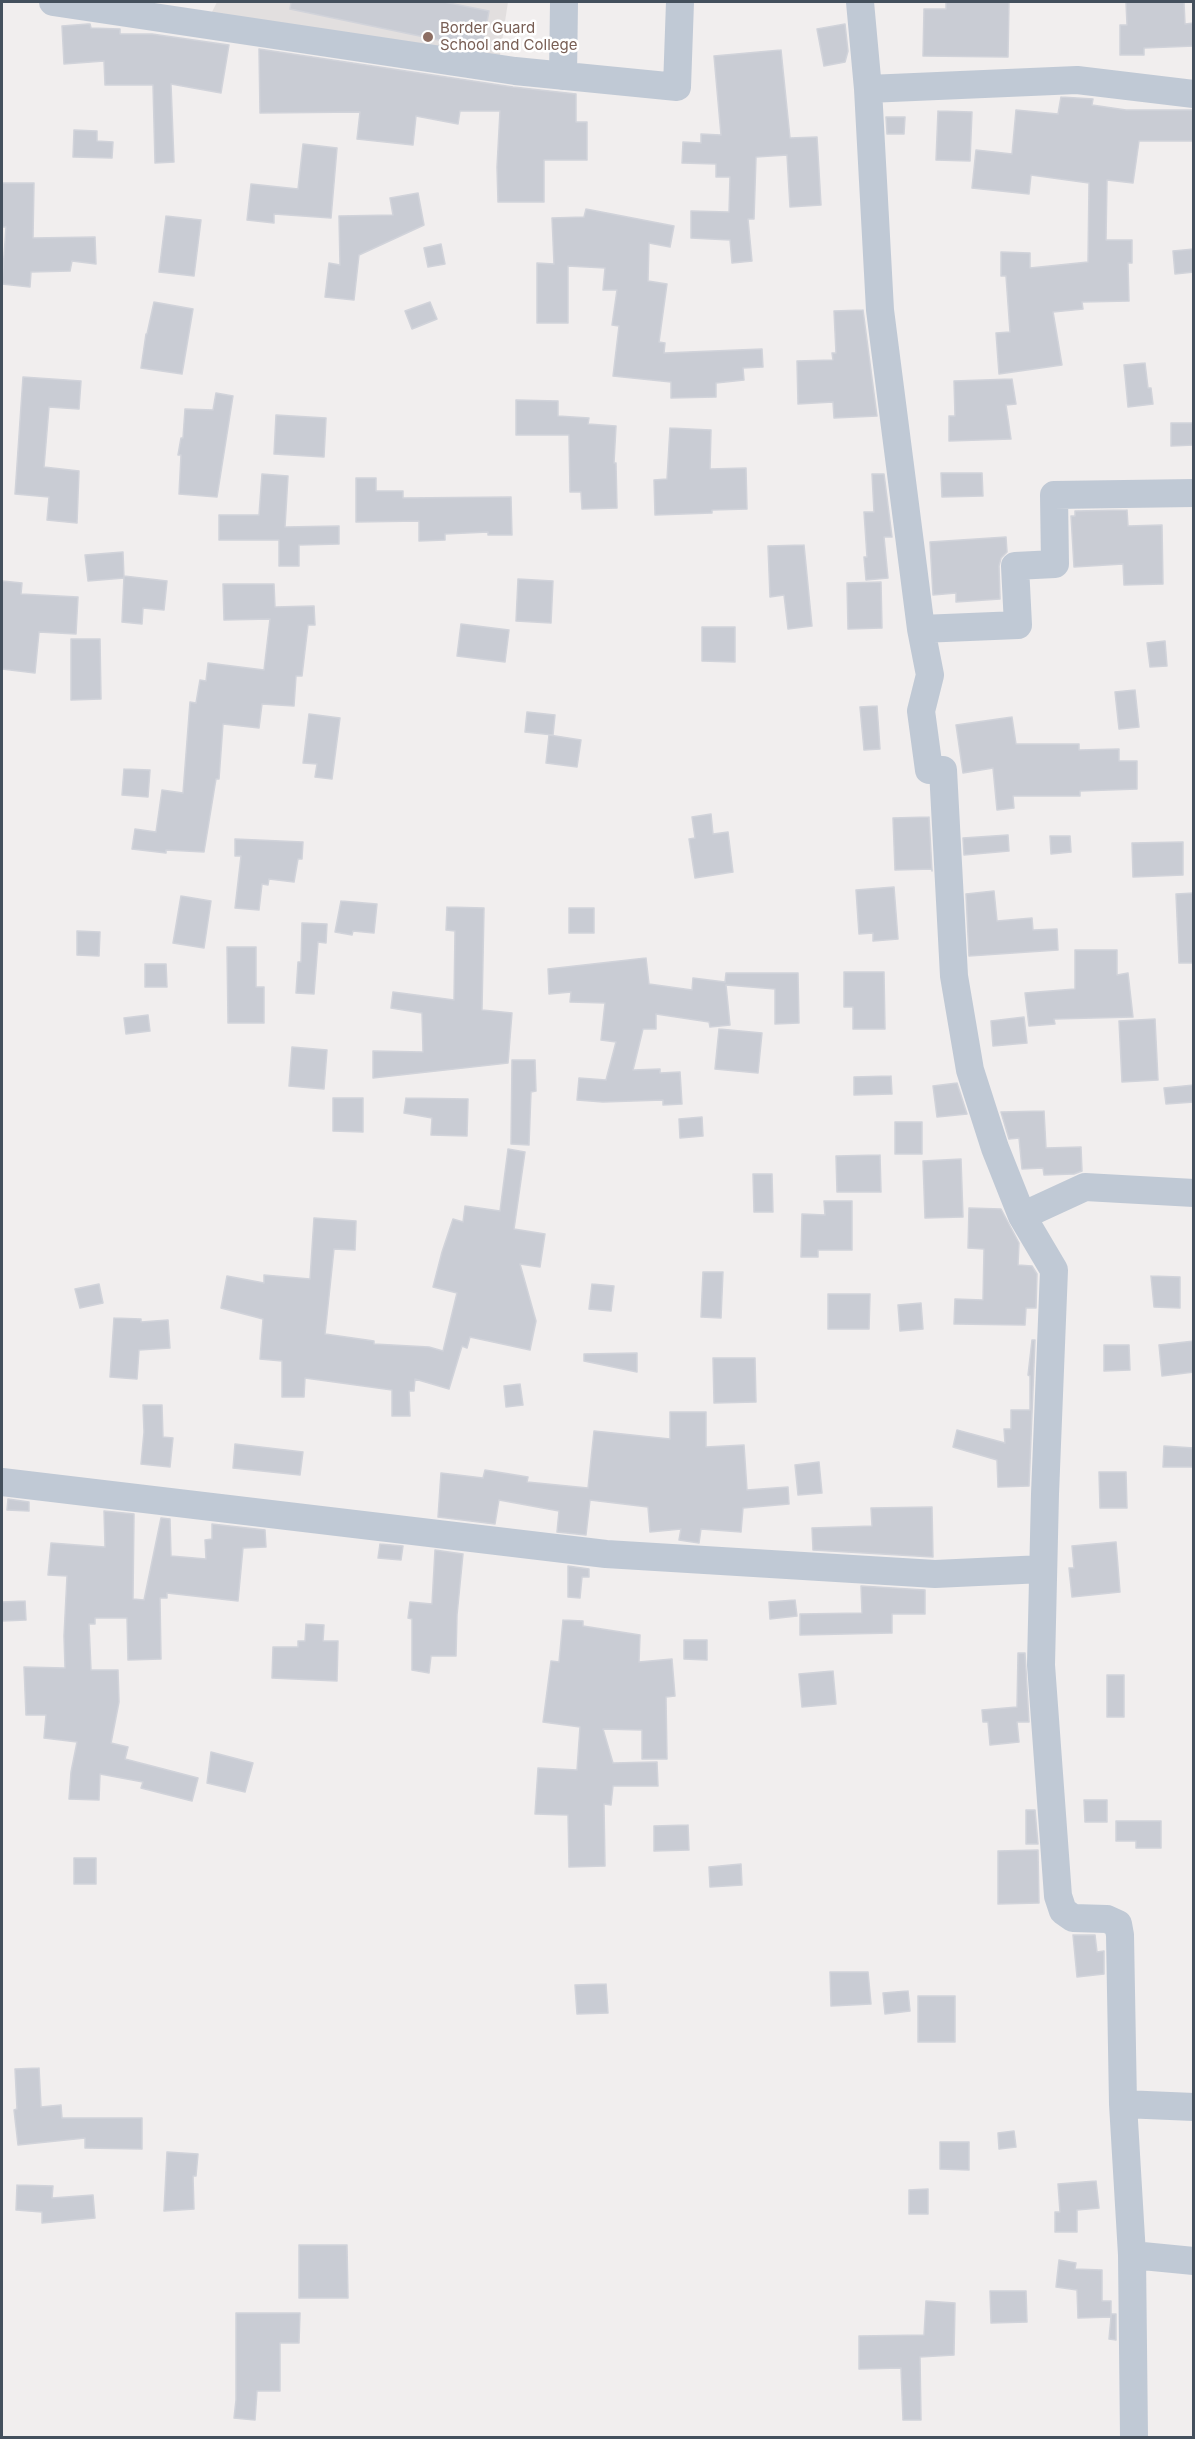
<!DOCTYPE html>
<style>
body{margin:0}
#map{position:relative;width:1195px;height:2439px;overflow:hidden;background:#f1eeee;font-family:Inter,sans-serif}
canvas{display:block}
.frame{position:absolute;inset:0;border:3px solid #44505d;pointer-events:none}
</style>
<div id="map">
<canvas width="1195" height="2439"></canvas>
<div class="frame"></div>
</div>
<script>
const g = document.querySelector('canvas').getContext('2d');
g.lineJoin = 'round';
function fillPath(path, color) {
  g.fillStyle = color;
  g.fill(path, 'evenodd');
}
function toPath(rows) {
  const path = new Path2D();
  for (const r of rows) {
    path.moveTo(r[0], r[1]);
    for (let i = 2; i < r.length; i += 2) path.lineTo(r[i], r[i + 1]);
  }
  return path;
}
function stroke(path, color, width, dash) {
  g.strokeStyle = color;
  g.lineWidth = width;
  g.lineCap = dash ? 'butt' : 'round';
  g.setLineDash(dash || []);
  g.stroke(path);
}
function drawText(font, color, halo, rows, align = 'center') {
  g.font = font + ' Inter,sans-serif';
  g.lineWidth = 5;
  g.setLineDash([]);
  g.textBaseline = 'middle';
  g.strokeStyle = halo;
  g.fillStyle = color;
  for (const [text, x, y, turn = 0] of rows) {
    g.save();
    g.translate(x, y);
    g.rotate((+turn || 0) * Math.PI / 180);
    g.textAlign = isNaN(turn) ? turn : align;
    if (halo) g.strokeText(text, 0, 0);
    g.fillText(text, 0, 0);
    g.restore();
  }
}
const education = toPath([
 [217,2,508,2,499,61,211,14]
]);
const building = toPath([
 [291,2,444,2,489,11,482,49,290,9,291,2],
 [946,2,1009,2,1008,57,923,56,924,9,946,9,946,2],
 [1126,2,1184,2,1185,24,1194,23,1194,46,1144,48,1144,55,1120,55,1120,25,1127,25,1126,2],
 [88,24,90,24,91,28,120,29,120,34,152,34,229,45,221,93,171,84,174,162,155,163,153,85,105,85,104,61,64,64,62,26,88,24],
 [845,24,848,51,845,62,824,66,817,29,845,24],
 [259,49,513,87,576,94,576,122,587,122,587,160,544,160,544,202,498,202,497,167,500,111,460,111,458,124,416,116,413,145,357,139,360,112,260,113,259,49],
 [781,50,790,138,817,137,821,205,790,207,787,155,756,157,754,219,748,219,752,261,732,263,730,240,691,238,691,211,729,212,730,177,716,177,716,164,682,163,683,142,701,143,701,134,721,135,714,56,781,50],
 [1061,97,1093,99,1092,105,1126,110,1194,110,1194,141,1139,141,1133,183,1107,180,1106,240,1132,240,1132,263,1128,263,1129,301,1082,302,1083,309,1053,312,1062,365,999,374,996,333,1010,332,1006,276,1001,276,1001,252,1030,253,1030,268,1088,262,1089,183,1031,175,1029,194,972,188,976,150,1012,154,1016,110,1058,114,1061,97],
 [938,111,972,112,970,161,936,160,938,111],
 [886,117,905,117,904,134,887,134,886,117],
 [74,130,97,131,97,141,113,142,112,158,73,157,74,130],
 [303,144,337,148,331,218,274,214,274,223,247,220,251,184,298,189,303,144],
 [2,183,34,183,33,238,95,237,96,264,72,261,70,271,31,272,30,287,2,284,6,227,2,227,2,183],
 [418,193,424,225,359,255,354,300,325,297,329,263,340,265,339,216,393,215,390,198,418,193],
 [586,209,674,226,670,247,649,243,648,281,667,284,659,342,665,343,664,353,762,349,763,367,743,368,744,380,716,383,716,397,671,398,671,382,613,376,619,326,612,325,617,290,603,290,605,268,568,266,568,323,537,323,537,263,554,264,552,218,584,217,586,209],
 [166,216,201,220,194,276,159,272,166,216],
 [441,244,445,264,428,267,424,248,441,244],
 [1194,249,1194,272,1175,274,1173,251,1194,249],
 [154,302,193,309,182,374,141,368,146,334,147,334,154,302],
 [430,302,437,319,412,329,405,311,430,302],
 [863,310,877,416,834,418,833,402,798,404,797,361,833,360,832,353,836,353,834,311,863,310],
 [1145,363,1148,388,1151,388,1153,404,1128,407,1124,365,1145,363],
 [23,377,81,381,79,409,49,407,44,467,79,471,77,523,47,520,49,497,15,494,23,377],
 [1012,379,1016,404,1006,405,1011,439,949,441,949,416,955,416,954,381,1012,379],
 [216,393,233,396,217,497,179,494,181,455,178,455,181,438,183,438,185,409,213,410,216,393],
 [516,400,558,401,558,416,589,418,588,424,616,426,614,463,616,463,617,508,582,509,581,492,570,492,569,435,516,435,516,400],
 [276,415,326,418,324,457,274,454,276,415],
 [1171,423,1194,423,1194,445,1171,446,1171,423],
 [670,428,711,430,710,469,746,468,747,509,712,510,712,513,655,515,654,480,667,479,670,428],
 [941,473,982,473,983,496,942,497,941,473],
 [262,474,288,476,285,527,339,526,339,544,299,545,299,566,279,566,279,540,219,540,219,515,259,515,262,474],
 [872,474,884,474,892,537,884,537,888,578,866,580,864,557,867,557,864,512,874,512,872,474],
 [356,478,376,478,376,491,403,491,403,498,511,497,512,535,488,535,488,532,445,534,445,540,419,541,419,521,356,522,356,478],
 [1127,510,1128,526,1162,525,1163,584,1124,585,1123,564,1074,567,1071,516,1075,516,1075,511,1127,510],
 [1006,537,1007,552,1001,558,999,566,1000,599,956,602,956,593,933,595,930,542,1006,537],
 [804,545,812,626,788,629,784,595,770,597,768,546,804,545],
 [123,552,124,578,88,581,85,555,123,552],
 [124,576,167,581,164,610,143,608,142,624,122,622,124,576],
 [518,579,553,581,551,623,516,621,518,579],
 [2,581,22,583,21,594,78,597,76,634,39,632,35,673,2,669,2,581],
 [881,582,882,628,848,629,847,583,881,582],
 [223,584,274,584,275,607,314,606,315,625,308,625,302,676,296,676,294,706,262,704,259,728,223,724,219,779,216,779,204,852,166,850,166,853,132,849,135,829,156,832,162,790,183,793,190,702,196,703,200,680,206,681,208,663,264,670,270,619,224,620,223,584],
 [461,624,509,630,505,662,457,656,461,624],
 [702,627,735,627,735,662,702,661,702,627],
 [71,639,100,639,101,699,71,700,71,639],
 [1165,641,1167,666,1150,667,1147,643,1165,641],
 [1135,690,1139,727,1119,729,1115,692,1135,690],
 [877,706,880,749,864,750,860,707,877,706],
 [527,712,555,715,553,735,525,732,527,712],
 [309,714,340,718,332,779,315,777,317,764,303,763,309,714],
 [1012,717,1016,744,1079,744,1079,750,1119,749,1119,761,1137,761,1137,789,1080,791,1080,796,1013,796,1014,808,997,810,993,768,963,773,956,725,1012,717],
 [549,735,581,740,577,767,546,763,549,735],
 [124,769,150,770,148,797,122,795,124,769],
 [711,814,713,834,728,832,733,872,695,878,689,839,695,838,692,817,711,814],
 [929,817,932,871,932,869,895,870,893,818,929,817],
 [1008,835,1009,851,964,855,963,838,1008,835],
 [1050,836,1070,836,1071,852,1051,854,1050,836],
 [235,839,303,842,302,859,298,859,294,882,269,879,268,885,262,884,259,910,235,908,241,856,235,856,235,839],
 [1183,842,1183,875,1133,877,1132,843,1183,842],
 [894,887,898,939,873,941,873,933,859,934,856,890,894,887],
 [994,891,997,921,1032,918,1033,930,1057,929,1058,950,969,956,966,894,994,891],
 [1194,893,1194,963,1179,963,1176,894,1194,893],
 [181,896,211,901,204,948,173,943,181,896],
 [341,901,377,904,374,933,353,931,352,935,335,932,341,901],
 [447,907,484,908,482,1010,512,1013,508,1063,373,1078,373,1051,423,1052,422,1013,391,1008,393,992,454,1000,455,931,446,930,447,907],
 [569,908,594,908,594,933,569,933,569,908],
 [302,923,327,924,326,943,318,942,314,994,296,993,298,962,301,962,302,923],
 [77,931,100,932,99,956,77,955,77,931],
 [227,947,256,947,256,987,264,987,264,1023,228,1023,227,947],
 [1075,950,1117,950,1117,975,1128,973,1133,1017,1054,1019,1055,1024,1029,1026,1025,993,1075,989,1075,950],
 [646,958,649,984,692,990,693,978,725,982,726,973,798,973,799,1023,775,1024,775,989,726,985,730,1025,710,1027,709,1022,656,1014,656,1029,643,1029,633,1070,660,1069,660,1073,680,1072,682,1104,663,1105,663,1100,603,1102,577,1100,579,1078,606,1080,616,1042,601,1040,605,1003,570,1002,571,992,549,994,548,969,646,958],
 [145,964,166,964,167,987,145,987,145,964],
 [844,972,884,972,885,1029,853,1029,853,1007,844,1007,844,972],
 [148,1015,150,1031,126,1034,124,1018,148,1015],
 [1024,1017,1027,1043,993,1046,991,1021,1024,1017],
 [1155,1019,1158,1080,1122,1082,1119,1021,1155,1019],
 [719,1029,762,1033,758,1073,715,1069,719,1029],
 [292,1047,327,1050,324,1089,289,1086,292,1047],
 [512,1060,535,1060,536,1091,531,1092,529,1145,511,1144,512,1060],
 [891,1076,892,1094,854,1095,854,1077,891,1076],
 [957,1083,967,1114,937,1117,933,1086,957,1083],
 [1194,1085,1194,1102,1166,1104,1164,1088,1194,1085],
 [333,1098,363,1098,363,1132,333,1131,333,1098],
 [406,1098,468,1099,467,1136,431,1135,432,1118,404,1113,406,1098],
 [1044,1111,1046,1148,1081,1147,1082,1171,1074,1174,1044,1175,1043,1168,1022,1169,1019,1138,1009,1139,1001,1112,1044,1111],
 [702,1117,703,1136,680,1138,679,1119,702,1117],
 [895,1122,922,1122,922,1154,895,1154,895,1122],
 [508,1149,525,1152,514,1229,545,1234,540,1267,520,1264,536,1321,530,1350,470,1337,467,1348,462,1346,449,1389,415,1379,414,1391,409,1391,410,1416,392,1416,392,1390,305,1378,304,1397,282,1397,282,1361,260,1359,263,1319,221,1308,227,1276,264,1283,264,1275,310,1279,314,1218,356,1221,355,1250,334,1249,325,1334,374,1341,374,1344,429,1347,443,1351,457,1293,433,1287,442,1252,453,1219,463,1222,465,1206,500,1211,508,1149],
 [880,1155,881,1192,837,1192,836,1156,880,1155],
 [961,1159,963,1217,925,1218,923,1161,961,1159],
 [753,1174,772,1174,773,1212,754,1212,753,1174],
 [824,1201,852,1201,852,1250,818,1250,818,1257,801,1257,802,1214,825,1215,824,1201],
 [969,1208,1001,1209,1019,1243,1018,1265,1032,1266,1037,1274,1036,1308,1026,1308,1025,1325,954,1324,955,1299,983,1300,984,1249,968,1248,969,1208],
 [703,1272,723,1272,721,1318,701,1317,703,1272],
 [1151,1276,1180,1277,1180,1308,1154,1307,1151,1276],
 [99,1284,103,1303,80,1308,75,1289,99,1284],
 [592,1284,614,1286,611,1311,589,1309,592,1284],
 [828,1294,870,1294,869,1329,828,1329,828,1294],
 [921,1303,923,1329,900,1331,898,1305,921,1303],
 [114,1318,141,1319,141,1322,168,1320,170,1348,139,1350,137,1379,110,1377,114,1318],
 [1032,1340,1035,1340,1029,1486,998,1487,997,1460,953,1447,957,1430,1005,1443,1004,1429,1011,1429,1011,1410,1030,1410,1030,1376,1028,1375,1032,1340],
 [1194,1341,1194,1372,1162,1376,1159,1345,1194,1341],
 [1104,1345,1129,1345,1130,1370,1104,1371,1104,1345],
 [637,1353,637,1372,584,1361,584,1354,637,1353],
 [713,1358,755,1358,756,1402,714,1403,713,1358],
 [520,1384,523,1405,506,1407,504,1386,520,1384],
 [143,1405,162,1405,163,1437,173,1438,170,1467,141,1464,144,1432,143,1405],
 [670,1412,706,1412,706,1447,744,1445,747,1490,788,1487,789,1504,743,1508,741,1532,701,1529,699,1543,679,1540,681,1529,650,1532,648,1507,590,1500,586,1535,557,1532,559,1511,499,1500,495,1524,438,1517,441,1473,483,1478,485,1470,528,1477,527,1482,588,1488,594,1431,670,1439,670,1412],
 [235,1444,303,1452,300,1475,233,1468,235,1444],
 [1164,1446,1194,1448,1194,1467,1163,1467,1164,1446],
 [819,1462,822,1493,798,1495,795,1465,819,1462],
 [1099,1472,1126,1472,1127,1508,1100,1508,1099,1472],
 [8,1499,29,1502,29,1511,7,1510,8,1499],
 [932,1507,933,1557,813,1550,812,1528,872,1526,871,1508,932,1507],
 [104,1511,134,1514,133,1599,144,1600,161,1518,170,1519,171,1556,206,1559,205,1540,212,1539,212,1524,265,1530,266,1547,243,1548,238,1601,167,1593,167,1598,160,1598,161,1659,128,1660,127,1618,95,1618,95,1624,89,1624,91,1670,118,1670,119,1702,111,1743,128,1747,125,1759,198,1778,192,1801,141,1788,143,1782,100,1774,99,1800,69,1799,71,1772,77,1742,44,1738,46,1715,26,1715,24,1667,65,1668,64,1636,67,1576,48,1575,51,1543,105,1547,104,1511],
 [1116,1542,1120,1592,1072,1597,1069,1568,1074,1568,1072,1546,1116,1542],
 [380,1544,403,1546,401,1560,378,1558,380,1544],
 [435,1550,463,1554,457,1615,456,1656,431,1656,429,1673,412,1670,412,1619,408,1618,410,1602,432,1604,435,1550],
 [568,1566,589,1569,589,1577,582,1577,580,1598,568,1597,568,1566],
 [861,1586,925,1590,925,1614,892,1614,892,1633,800,1635,800,1614,862,1613,861,1586],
 [795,1600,797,1616,770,1619,769,1602,795,1600],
 [25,1601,26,1620,2,1621,2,1602,25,1601],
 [563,1620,583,1621,583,1626,640,1635,639,1662,672,1659,675,1696,666,1697,667,1759,642,1759,642,1730,603,1729,613,1763,657,1762,658,1786,613,1786,611,1805,604,1804,605,1866,569,1867,568,1815,535,1814,538,1768,577,1770,580,1727,543,1722,551,1661,559,1662,563,1620],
 [306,1624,324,1625,323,1641,338,1641,337,1681,272,1678,273,1647,298,1647,298,1641,305,1641,306,1624],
 [684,1640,707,1640,707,1660,684,1659,684,1640],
 [1018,1653,1025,1653,1029,1722,1017,1722,1019,1742,990,1745,988,1722,983,1722,982,1710,1017,1707,1018,1653],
 [833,1671,836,1704,802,1707,799,1674,833,1671],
 [1107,1675,1124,1675,1124,1717,1107,1717,1107,1675],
 [211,1752,253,1763,245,1792,207,1783,211,1752],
 [1084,1800,1107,1800,1107,1822,1085,1822,1084,1800],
 [1026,1810,1035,1810,1038,1844,1026,1844,1026,1810],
 [1116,1821,1161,1821,1161,1848,1136,1848,1136,1841,1116,1841,1116,1821],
 [688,1825,689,1850,654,1851,654,1826,688,1825],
 [1038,1850,1039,1903,998,1904,998,1851,1038,1850],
 [74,1858,96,1858,96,1884,74,1884,74,1858],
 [741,1864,742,1885,710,1887,709,1867,741,1864],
 [1073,1935,1095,1935,1097,1952,1104,1951,1104,1974,1077,1977,1073,1935],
 [830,1972,868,1972,871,2004,831,2006,830,1972],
 [606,1984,608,2013,577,2014,575,1985,606,1984],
 [908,1991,910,2011,885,2014,883,1993,908,1991],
 [918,1996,955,1996,955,2042,918,2042,918,1996],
 [39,2068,41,2107,61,2105,62,2118,142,2118,142,2149,85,2148,85,2138,18,2145,14,2110,17,2109,15,2069,39,2068],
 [1014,2131,1016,2147,999,2149,998,2133,1014,2131],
 [940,2142,969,2142,969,2170,940,2169,940,2142],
 [167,2152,198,2154,196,2176,193,2176,194,2209,164,2211,167,2152],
 [1096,2181,1099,2208,1077,2210,1077,2232,1055,2232,1055,2212,1060,2212,1058,2184,1096,2181],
 [17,2185,53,2186,52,2198,93,2195,95,2218,42,2223,42,2212,16,2210,17,2185],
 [928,2189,928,2214,909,2214,909,2190,928,2189],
 [299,2245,347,2245,348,2298,299,2298,299,2245],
 [1059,2260,1076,2263,1075,2269,1102,2270,1102,2301,1111,2301,1111,2316,1111,2314,1116,2314,1116,2340,1109,2339,1111,2317,1078,2318,1077,2290,1056,2287,1059,2260],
 [990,2291,1026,2291,1027,2322,991,2323,990,2291],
 [926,2301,955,2303,954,2355,920,2357,921,2420,903,2420,901,2368,859,2369,859,2336,924,2335,926,2301],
 [236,2313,300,2313,299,2343,280,2343,280,2391,257,2391,255,2420,234,2418,236,2400,236,2313]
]);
const minor = toPath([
 [53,2,515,71,677,87,680,2],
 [860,2,868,89,1077,80,1194,94],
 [563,76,564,2],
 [868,89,880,310,921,629,930,675,921,711,929,770,943,770,954,976,970,1070,995,1148,1022,1216,1054,1270,1045,1494,1041,1665,1058,1896,1063,1911,1073,1918,1107,1919,1118,1924,1120,1935,1123,2104,1132,2255,1134,2438],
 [921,629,1018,625,1015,566,1055,564,1054,495,1194,493],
 [1022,1216,1085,1187,1194,1193],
 [2,1482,606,1554,935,1574,1043,1569],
 [1123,2104,1194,2107],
 [1132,2255,1194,2261]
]);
const markers = [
 [428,37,6,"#8d6e63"]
];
const educationNames = [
 ["Border Guard",440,28],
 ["School and College",440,45]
];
fillPath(education, '#e2dfdf');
fillPath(building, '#c9ccd4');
stroke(building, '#d1d3da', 1.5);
stroke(minor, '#c0c9d5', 28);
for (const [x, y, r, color] of markers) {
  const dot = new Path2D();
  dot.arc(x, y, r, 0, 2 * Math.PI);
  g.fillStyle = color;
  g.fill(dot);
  stroke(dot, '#fff', 2);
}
drawText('15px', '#785e54', '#fff', educationNames, 'left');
</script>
